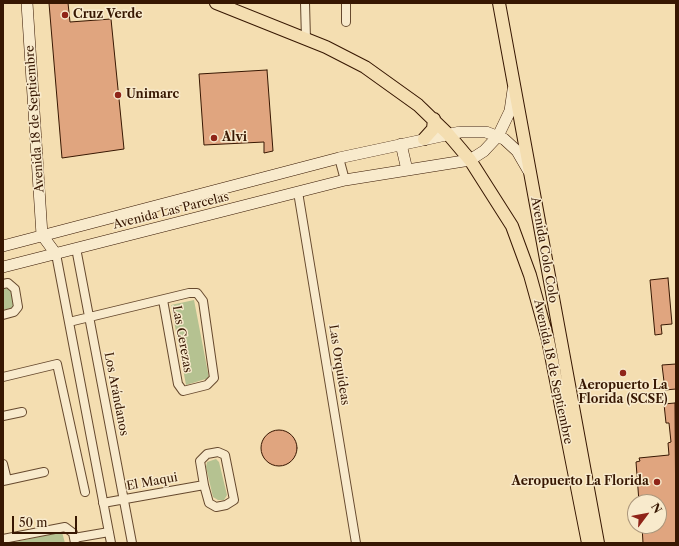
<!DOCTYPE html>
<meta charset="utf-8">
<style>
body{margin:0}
#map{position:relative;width:679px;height:546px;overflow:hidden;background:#f4deb1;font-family:"Libre Caslon Text",serif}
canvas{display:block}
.frame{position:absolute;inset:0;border:4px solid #371702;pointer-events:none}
.north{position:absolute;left:627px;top:494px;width:40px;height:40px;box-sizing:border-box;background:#f8eacc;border:1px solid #ab967b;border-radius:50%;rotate:58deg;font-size:11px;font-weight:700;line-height:16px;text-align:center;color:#371702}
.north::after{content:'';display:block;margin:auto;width:14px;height:18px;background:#8f2418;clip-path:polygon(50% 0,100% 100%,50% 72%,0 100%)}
.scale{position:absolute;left:12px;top:516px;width:65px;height:18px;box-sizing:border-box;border:2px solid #371702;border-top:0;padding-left:5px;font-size:12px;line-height:14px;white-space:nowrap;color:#371702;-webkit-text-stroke:3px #f8eacc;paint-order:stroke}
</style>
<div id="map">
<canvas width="679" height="546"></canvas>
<div class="frame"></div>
<div class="north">N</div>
<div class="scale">50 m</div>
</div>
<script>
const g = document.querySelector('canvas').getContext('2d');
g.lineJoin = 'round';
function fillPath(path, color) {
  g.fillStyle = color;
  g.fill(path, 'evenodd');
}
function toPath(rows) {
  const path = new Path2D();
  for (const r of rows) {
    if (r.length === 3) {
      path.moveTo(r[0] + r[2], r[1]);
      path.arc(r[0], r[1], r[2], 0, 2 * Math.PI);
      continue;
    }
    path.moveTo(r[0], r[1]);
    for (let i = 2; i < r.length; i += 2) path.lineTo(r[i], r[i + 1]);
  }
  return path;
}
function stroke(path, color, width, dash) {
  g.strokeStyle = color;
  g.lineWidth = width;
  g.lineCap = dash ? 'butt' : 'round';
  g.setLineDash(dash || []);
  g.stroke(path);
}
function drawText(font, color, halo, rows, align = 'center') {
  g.font = font + ' "Libre Caslon Text",serif';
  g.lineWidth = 3;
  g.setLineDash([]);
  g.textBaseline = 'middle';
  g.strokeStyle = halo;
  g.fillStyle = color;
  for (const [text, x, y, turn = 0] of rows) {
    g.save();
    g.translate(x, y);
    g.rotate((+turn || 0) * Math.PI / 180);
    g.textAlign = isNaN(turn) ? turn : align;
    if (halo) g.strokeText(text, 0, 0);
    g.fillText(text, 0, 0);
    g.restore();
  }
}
const green = toPath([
 [10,286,15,307,3,310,3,288],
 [194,300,209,378,186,385,171,305],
 [216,459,219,462,227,495,224,500,218,500,213,497,206,467,207,462],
 [62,532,65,543,11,543]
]);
const building = toPath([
 [49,3,68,3,70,22,111,19,124,149,62,158,49,3],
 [267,70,273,151,264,153,264,142,204,145,199,74,267,70],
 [668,278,672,324,661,325,662,334,655,335,650,280,668,278],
 [676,364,676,389,665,390,662,365,676,364],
 [675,403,676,543,643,543,642,526,659,526,659,502,639,502,636,462,640,461,639,458,669,455,668,443,671,442,669,423,666,423,664,404,675,403],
 [279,448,18]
]);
const minor = toPath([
 [305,3,306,39],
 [346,3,346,22],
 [339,158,345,180],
 [298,192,356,543],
 [76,248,132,543],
 [56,254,111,543],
 [3,284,8,283,15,289,18,307,14,312,3,315],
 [69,322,189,293,197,293,203,301,214,378,207,385,183,391,178,384,163,300],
 [3,377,57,364,85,492],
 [3,416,22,412],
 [3,464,7,480],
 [3,481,44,472],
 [103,503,204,485,200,461,207,454,218,452,225,455,234,500,226,505,216,507,209,503,204,485],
 [74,538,109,532],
 [3,539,65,527,73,533,75,543]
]);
const secondary = toPath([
 [27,3,42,235],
 [401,144,407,170],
 [42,235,56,254],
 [3,246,339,158,460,132,486,132,504,139,517,151,528,170],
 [3,267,345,180,470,160,484,151,498,136,510,111,513,90]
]);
const primary = toPath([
 [216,3,326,47,365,67,418,105,448,134,470,160,512,226,530,275,548,340,588,543],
 [499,3,598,543],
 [424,139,433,129,434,119]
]);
const markers = [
 [65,15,4,"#8f2418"],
 [118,95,4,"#8f2418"],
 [214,138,4,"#8f2418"],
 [623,373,4,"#8f2418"],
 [657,482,4,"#8f2418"]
];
const poiNames = [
 ["Cruz Verde",73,15],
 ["Unimarc",126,95],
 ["Alvi",222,138],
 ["Aeropuerto La",623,386,"center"],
 ["Florida (SCSE)",623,400,"center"],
 ["Aeropuerto La Florida",649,482,"right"]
];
const streetNames = [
 ["Avenida 18 de Septiembre",35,119,-94],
 ["Avenida Las Parcelas",171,211,-14],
 ["Avenida Colo Colo",544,250,80],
 ["Las Cerezas",182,339,80],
 ["Las Orquídeas",339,365,81],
 ["Avenida 18 de Septiembre",553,372,78],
 ["Los Arándanos",116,394,79],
 ["El Maqui",152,482,-10]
];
fillPath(green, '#b5c291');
fillPath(building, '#e0a57f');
stroke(building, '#371702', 1);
stroke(minor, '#66492e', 10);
stroke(secondary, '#371702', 12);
stroke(primary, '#371702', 14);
stroke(minor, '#f8eacc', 8);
stroke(secondary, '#f8eacc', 11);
stroke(primary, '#f4deb1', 12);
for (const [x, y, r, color] of markers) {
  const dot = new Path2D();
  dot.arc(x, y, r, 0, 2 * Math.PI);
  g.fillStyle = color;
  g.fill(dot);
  stroke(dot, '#f8eacc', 1.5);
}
drawText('bold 12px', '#371702', '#f8eacc', poiNames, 'left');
drawText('12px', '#371702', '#f8eacc', streetNames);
</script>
